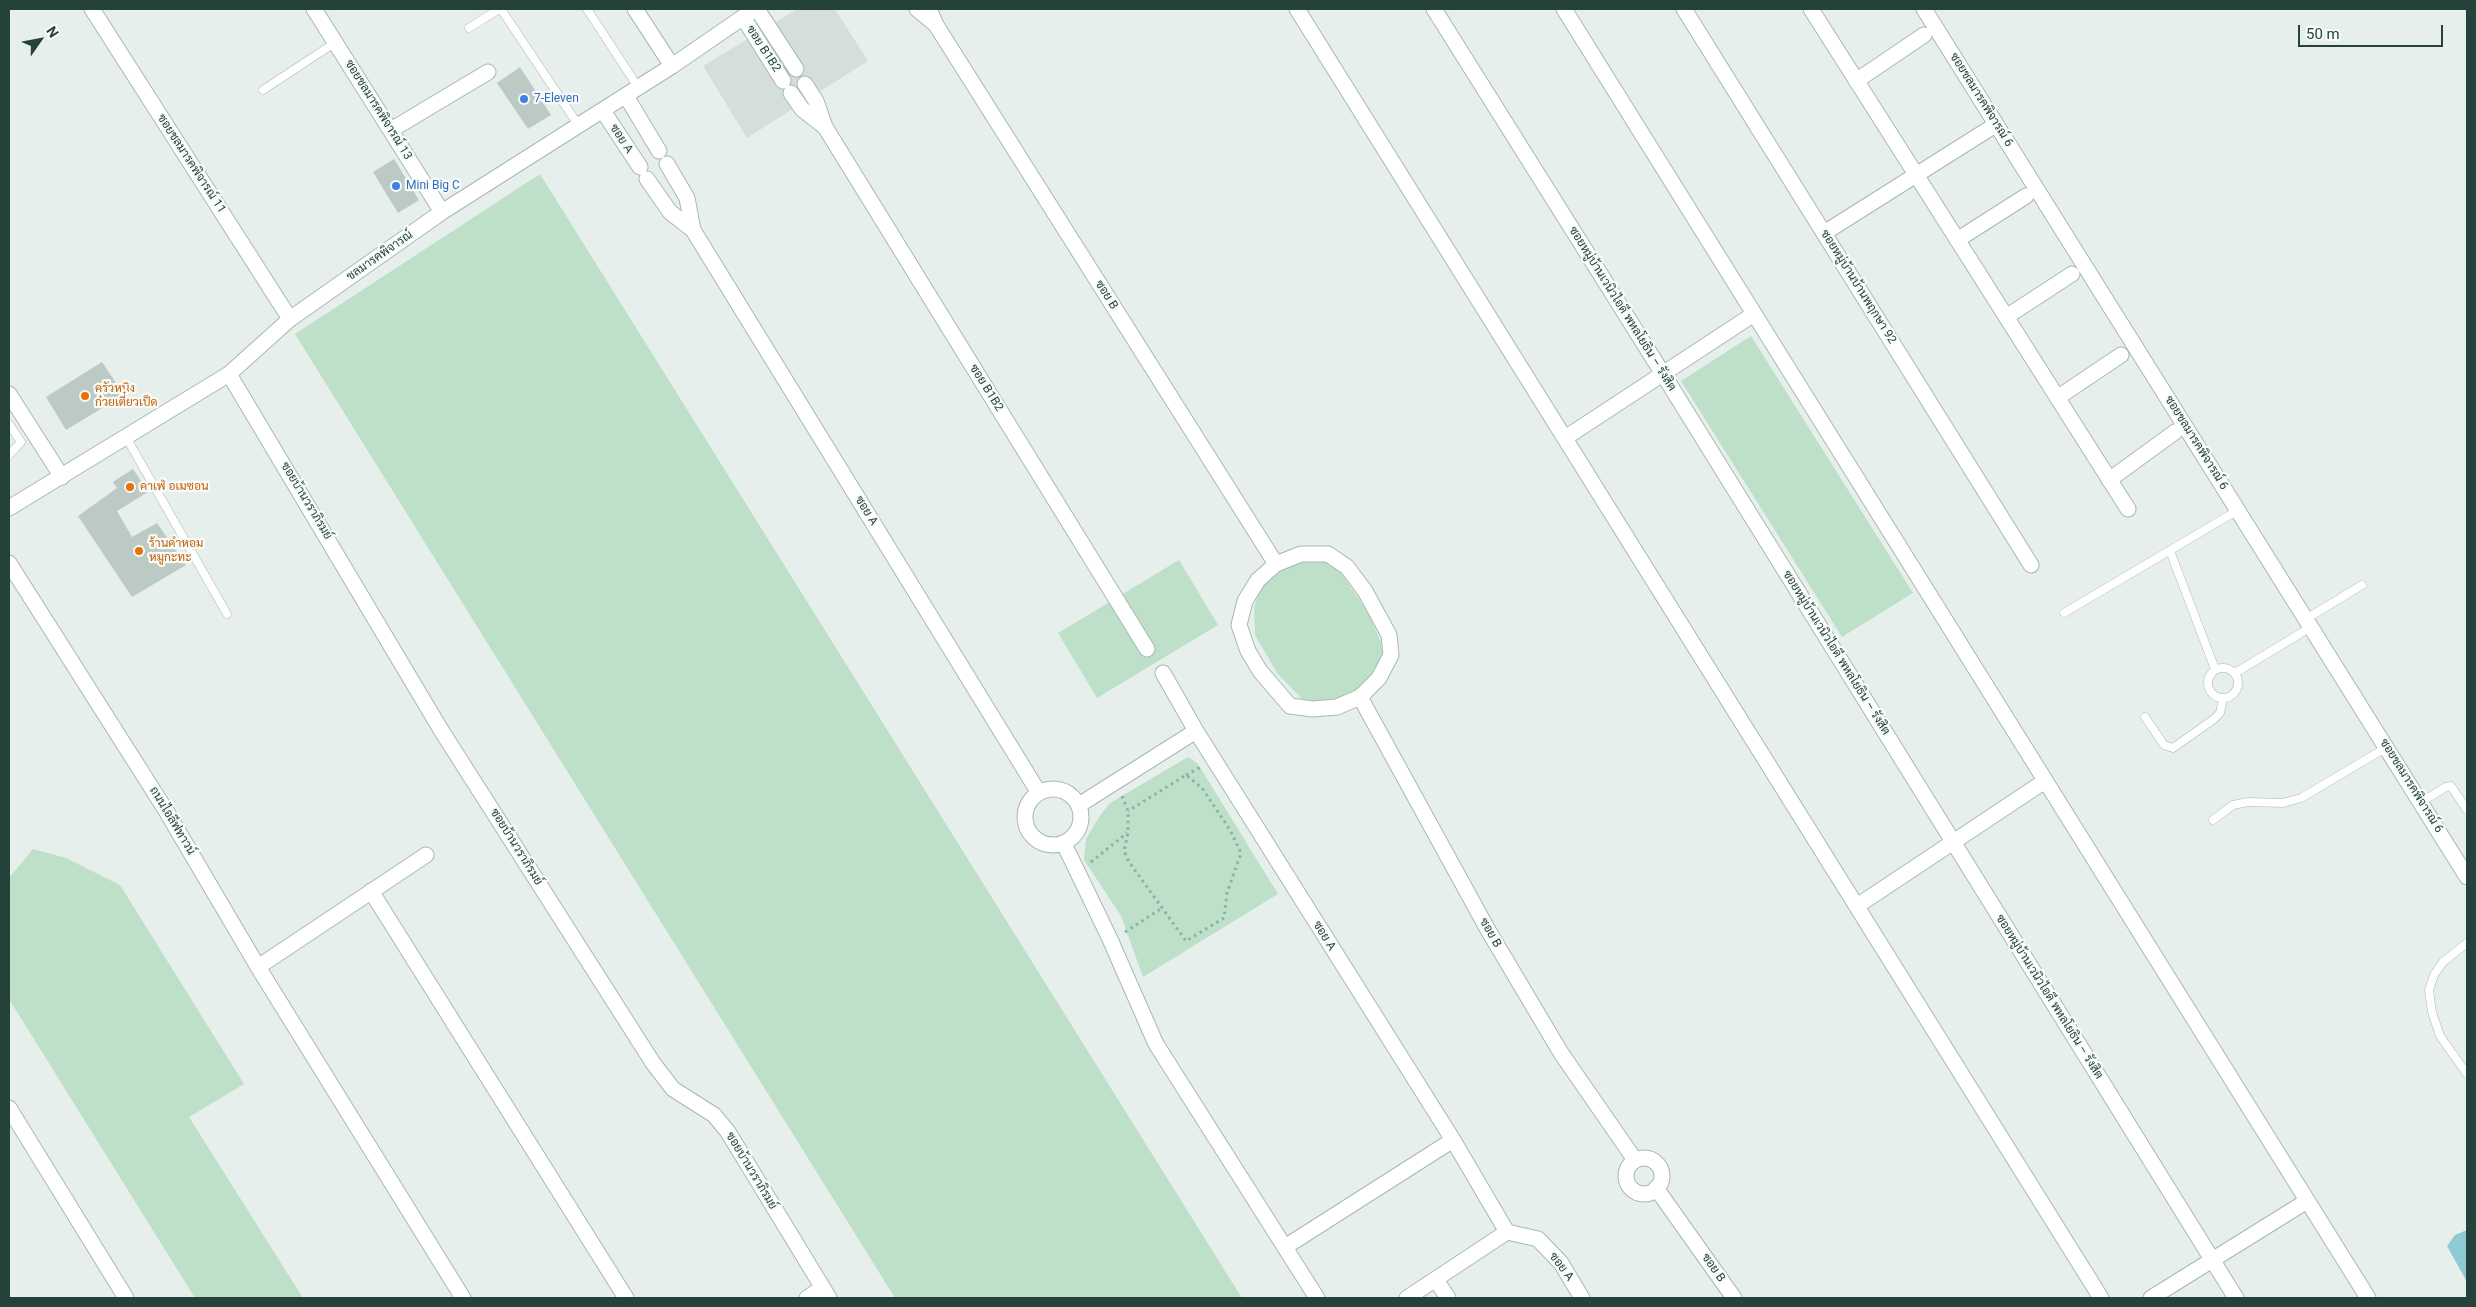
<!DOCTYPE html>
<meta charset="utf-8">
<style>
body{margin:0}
#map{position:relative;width:2476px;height:1307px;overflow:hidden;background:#e6efeb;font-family:Roboto,sans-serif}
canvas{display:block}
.frame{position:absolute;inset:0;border:10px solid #24423a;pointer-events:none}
.north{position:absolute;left:15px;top:15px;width:50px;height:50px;-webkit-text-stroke:4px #f7fbf9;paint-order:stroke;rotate:57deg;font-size:14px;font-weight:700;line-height:20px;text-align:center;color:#24423a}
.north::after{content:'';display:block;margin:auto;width:18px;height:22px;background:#24423a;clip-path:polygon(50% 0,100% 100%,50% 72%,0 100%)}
.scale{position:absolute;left:2298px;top:25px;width:145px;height:22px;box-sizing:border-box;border:2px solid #24423a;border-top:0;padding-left:6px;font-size:15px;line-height:18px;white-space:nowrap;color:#24423a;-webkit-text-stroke:4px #f7fbf9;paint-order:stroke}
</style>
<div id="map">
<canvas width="2476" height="1307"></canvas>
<div class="frame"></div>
<div class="north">N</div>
<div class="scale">50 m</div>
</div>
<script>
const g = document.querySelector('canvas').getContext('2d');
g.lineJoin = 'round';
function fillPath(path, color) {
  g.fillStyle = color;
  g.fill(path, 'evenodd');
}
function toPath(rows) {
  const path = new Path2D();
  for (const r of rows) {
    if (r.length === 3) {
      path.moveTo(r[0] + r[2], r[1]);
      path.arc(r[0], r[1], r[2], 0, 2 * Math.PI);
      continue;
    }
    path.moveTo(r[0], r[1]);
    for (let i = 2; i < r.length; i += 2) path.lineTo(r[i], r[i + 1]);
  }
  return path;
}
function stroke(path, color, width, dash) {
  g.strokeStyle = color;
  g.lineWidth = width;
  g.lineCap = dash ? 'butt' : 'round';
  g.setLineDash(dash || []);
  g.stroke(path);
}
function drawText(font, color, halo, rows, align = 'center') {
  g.font = font + ' Roboto,Sarabun,sans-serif';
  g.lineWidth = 4.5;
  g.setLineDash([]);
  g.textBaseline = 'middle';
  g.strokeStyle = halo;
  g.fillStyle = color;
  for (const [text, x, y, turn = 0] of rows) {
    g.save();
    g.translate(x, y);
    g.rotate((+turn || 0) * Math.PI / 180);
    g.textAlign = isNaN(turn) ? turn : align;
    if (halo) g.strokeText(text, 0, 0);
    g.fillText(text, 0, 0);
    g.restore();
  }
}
const built = toPath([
 [797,9,835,9,868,61,747,138,703,66]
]);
const green = toPath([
 [540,174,1242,1298,895,1298,295,334],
 [1751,336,1913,593,1842,637,1681,381],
 [1328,559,1344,577,1369,614,1383,647,1382,660,1373,678,1355,695,1328,704,1302,699,1277,673,1255,635,1254,608,1259,592,1271,572,1294,561],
 [1179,560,1218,625,1097,698,1058,633],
 [1188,757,1198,764,1278,894,1143,977,1121,916,1084,860,1086,839,1099,817,1110,803],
 [33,849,66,858,120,885,244,1084,189,1117,303,1298,195,1298,9,999,9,878]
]);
const water = toPath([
 [2467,1230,2467,1282,2447,1246,2455,1235]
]);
const building = toPath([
 [520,67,551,115,528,129,497,83],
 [394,159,419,200,398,213,373,172],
 [102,362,124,395,66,430,46,397],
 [133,469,148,492,117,511,132,537,157,523,186,565,132,597,78,516,117,488,113,482]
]);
const path = toPath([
 [1186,775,1201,767],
 [1122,796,1128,811,1128,833,1124,851,1129,862,1186,941,1224,918,1227,893,1241,853,1230,830,1202,788,1186,775,1128,811],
 [1091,862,1127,833],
 [1125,932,1162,908]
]);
const service = toPath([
 [501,9,579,126],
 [587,9,638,87],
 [469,28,499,9],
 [263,90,336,42],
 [9,424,21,442,9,455],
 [126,437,227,614],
 [2170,551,2215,669],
 [2064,613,2238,510],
 [2306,619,2362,585],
 [2223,683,15],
 [2235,673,2311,627],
 [2145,717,2164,745,2173,748,2214,719,2220,713,2223,699],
 [2421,802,2446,787,2451,786,2467,810],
 [2213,820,2233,805,2248,802,2283,803,2301,798,2387,747],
 [2467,943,2443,962,2434,975,2429,990,2432,1012,2440,1036,2467,1074]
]);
const minor = toPath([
 [92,9,290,319],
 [314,9,442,212],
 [635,9,672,66],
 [757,9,796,69],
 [917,9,935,24],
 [929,9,936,25,1276,564],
 [1297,9,2101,1298],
 [1434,9,1663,374,2236,1298],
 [1564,9,2368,1298],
 [1684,9,2031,565],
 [1811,9,2128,509],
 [1924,9,2467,877],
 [743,17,783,81],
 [1856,81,1924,35],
 [805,84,816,101,825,127,1147,649],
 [791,93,802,109,825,127],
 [626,96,659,151],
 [603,111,640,167],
 [391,130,488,72],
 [667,164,687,198,693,230,1039,793],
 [647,179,670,212,693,230],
 [1824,233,1989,129],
 [1957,240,2026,196],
 [2006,317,2072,274],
 [229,374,441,730,653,1063,673,1089,714,1115,728,1132,829,1298],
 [9,394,62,477],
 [2057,398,2121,355],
 [1565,438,1754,314],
 [2109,480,2175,432],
 [1301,554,1328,554,1347,567,1365,591,1389,635,1391,655,1379,678,1360,697,1337,707,1313,709,1290,706,1260,671,1248,651,1239,625,1245,601,1258,580,1276,564,1301,554],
 [9,563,165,809,258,967,426,855],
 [1163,673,1196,731,1453,1140,1507,1232,1538,1239,1561,1263,1582,1298],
 [1360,697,1488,930,1561,1053,1635,1160],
 [1053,817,28],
 [1079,805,1196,731],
 [1064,844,1109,937,1156,1044,1317,1298],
 [371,891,626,1298],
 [1857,906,2045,781],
 [258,967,463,1298],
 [9,1108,126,1298],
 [1644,1176,18],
 [1656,1188,1734,1298],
 [1285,1247,1453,1140],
 [1436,1280,1448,1298],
 [807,1298,822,1288],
 [1407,1298,1507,1232],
 [2151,1298,2307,1201]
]);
const tertiary = toPath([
 [9,508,229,374,290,319,442,212,672,66,755,9]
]);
const markers = [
 [524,99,5,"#3f7fe0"],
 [396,186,5,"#3f7fe0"],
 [85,396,5,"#e8710a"],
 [130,487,5,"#e8710a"],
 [139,551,5,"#e8710a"]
];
const streetNames = [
 ["ซอย B1B2",763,49,57],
 ["ซอยชลมารคพิจารณ์ 6",1981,100,58],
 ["ซอยชลมารคพิจารณ์ 13",378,110,58],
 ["ซอย A",621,139,57],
 ["ซอยชลมารคพิจารณ์ 11",191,164,57],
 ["ชลมารคพิจารณ์",380,256,-35],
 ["ซอยหมู่บ้านบ้านพฤกษา 92",1858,287,58],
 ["ซอย B",1106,295,58],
 ["ซอยหมู่บ้านเวนิวไอดี พหลโยธิน – รังสิต",1622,309,58],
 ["ซอย B1B2",986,388,58],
 ["ซอยชลมารคพิจารณ์ 6",2196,443,58],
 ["ซอยบ้านวราภิรมย์",306,501,59],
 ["ซอย A",866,511,58],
 ["ซอยหมู่บ้านเวนิวไอดี พหลโยธิน – รังสิต",1836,653,58],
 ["ซอยชลมารคพิจารณ์ 6",2411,786,58],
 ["ถนนไอลีฟทาวน์",172,821,59],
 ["ซอยบ้านวราภิรมย์",516,847,58],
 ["ซอย B",1490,933,60],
 ["ซอย A",1324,936,58],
 ["ซอยหมู่บ้านเวนิวไอดี พหลโยธิน – รังสิต",2049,997,58],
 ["ซอยบ้านวราภิรมย์",751,1171,59],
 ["ซอย A",1561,1267,53],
 ["ซอย B",1713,1268,55]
];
const shopNames = [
 ["7-Eleven",534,99],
 ["Mini Big C",406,186]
];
const foodNames = [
 ["ครัวหนิง",95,389],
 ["ก๋วยเตี๋ยวเป็ด",95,403],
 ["คาเฟ่ อเมซอน",140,487],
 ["ร้านคำหอม",149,544],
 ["หมูกะทะ",149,558]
];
fillPath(built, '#d4dfda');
fillPath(green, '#bfe0c8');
fillPath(water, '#8ec9d4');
fillPath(building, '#bbcac4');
stroke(service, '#a8b8b2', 9);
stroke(minor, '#a8b8b2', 17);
stroke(tertiary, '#a8b8b2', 17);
stroke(path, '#86b3a5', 3, [2.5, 4]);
stroke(service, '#fff', 8);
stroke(minor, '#fff', 15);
stroke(tertiary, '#fff', 15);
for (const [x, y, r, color] of markers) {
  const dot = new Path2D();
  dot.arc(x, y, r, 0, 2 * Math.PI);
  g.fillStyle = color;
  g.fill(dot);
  stroke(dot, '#f7fbf9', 2);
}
drawText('12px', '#24423a', '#f7fbf9', streetNames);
drawText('12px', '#366cbe', '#f7fbf9', shopNames, 'left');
drawText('12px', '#c56008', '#f7fbf9', foodNames, 'left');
</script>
